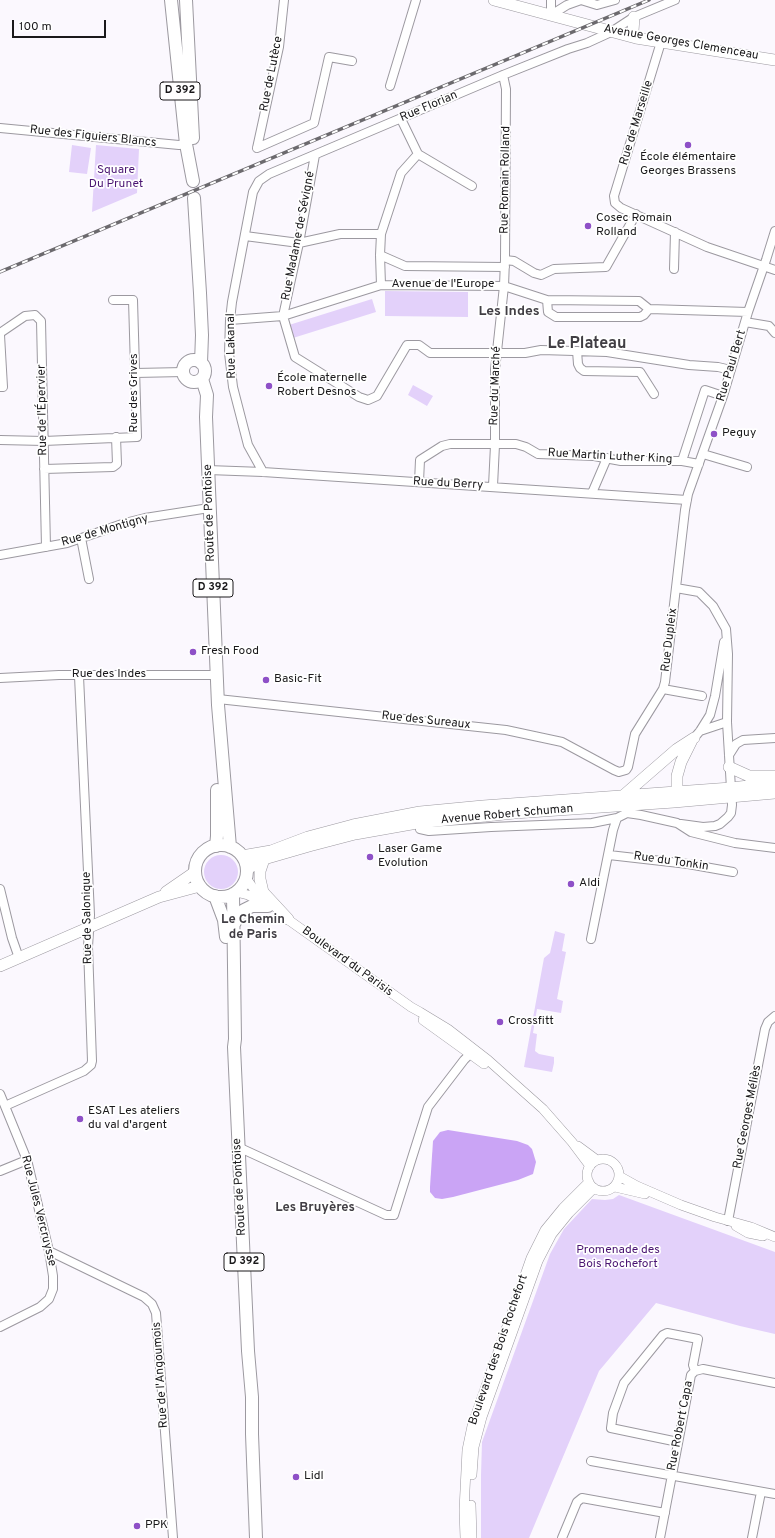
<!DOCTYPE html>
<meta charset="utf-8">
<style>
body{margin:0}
#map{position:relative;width:775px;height:1538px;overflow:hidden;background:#fbf8fe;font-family:Overpass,sans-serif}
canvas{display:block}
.scale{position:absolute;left:12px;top:20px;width:94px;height:18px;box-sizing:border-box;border:2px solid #1a191b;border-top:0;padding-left:5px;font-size:12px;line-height:14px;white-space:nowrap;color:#1a191b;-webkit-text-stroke:3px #fff;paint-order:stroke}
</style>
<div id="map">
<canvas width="775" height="1538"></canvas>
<div class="scale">100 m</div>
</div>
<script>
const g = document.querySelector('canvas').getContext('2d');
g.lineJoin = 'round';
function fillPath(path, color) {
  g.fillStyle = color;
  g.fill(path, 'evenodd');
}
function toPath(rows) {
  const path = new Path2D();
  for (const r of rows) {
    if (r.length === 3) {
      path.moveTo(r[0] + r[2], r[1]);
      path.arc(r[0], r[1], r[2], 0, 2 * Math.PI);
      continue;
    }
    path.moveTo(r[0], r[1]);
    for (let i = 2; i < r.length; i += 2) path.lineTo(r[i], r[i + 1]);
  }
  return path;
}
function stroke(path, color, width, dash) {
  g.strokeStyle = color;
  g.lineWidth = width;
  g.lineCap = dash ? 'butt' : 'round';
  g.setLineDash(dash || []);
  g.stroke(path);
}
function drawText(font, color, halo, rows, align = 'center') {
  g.font = font + ' Overpass,sans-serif';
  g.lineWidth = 3.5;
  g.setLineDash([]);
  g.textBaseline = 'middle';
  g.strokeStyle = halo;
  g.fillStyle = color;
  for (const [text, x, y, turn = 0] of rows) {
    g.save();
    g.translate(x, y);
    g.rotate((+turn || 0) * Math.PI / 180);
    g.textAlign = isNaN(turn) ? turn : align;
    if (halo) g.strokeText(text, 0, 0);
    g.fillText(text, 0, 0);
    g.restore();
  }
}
const green = toPath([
 [72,145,91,148,87,174,69,172],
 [96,145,139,149,137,193,92,212],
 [385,291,468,292,468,317,385,316],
 [372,299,376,312,293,338,289,325],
 [413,385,433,396,427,406,408,395],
 [221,872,17],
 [555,931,565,934,562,951,566,952,557,999,563,1001,561,1013,537,1009,533,1033,537,1034,535,1051,539,1054,554,1057,554,1063,552,1072,524,1067,544,958,550,953],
 [619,1195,775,1252,775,1334,740,1326,656,1303,599,1371,529,1538,481,1538,481,1475,482,1442,550,1254,564,1229,592,1199,605,1200,613,1199]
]);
const water = toPath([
 [448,1130,517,1141,528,1145,532,1149,536,1162,533,1174,518,1180,453,1197,442,1199,435,1198,430,1192,430,1187,433,1141,440,1132]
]);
const minor = toPath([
 [551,0,551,15],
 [551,15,567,5,581,0,597,5,615,0],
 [661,42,614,196,615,203,621,208,707,247,775,270],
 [390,86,416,0],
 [401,119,418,154,472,186],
 [0,128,179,145,186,144],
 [257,148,314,123,329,57,352,61],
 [257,148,279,47,284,0],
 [315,155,299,243,283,316,381,285,380,255,381,234,401,173,418,154],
 [245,236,299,243,340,234,381,234],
 [380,255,405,266,505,267],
 [505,260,514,261,534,273,541,275,554,269,606,267,636,214],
 [674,269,675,232],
 [381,285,504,286,547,300,639,301,649,309,748,312],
 [547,300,548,312,556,317,640,317,644,315,649,309],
 [230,320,283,316,295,357,359,397,368,400,377,396,407,345,419,345,430,353,525,353,541,350,607,352,689,365,718,367,731,370],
 [745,322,769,326,775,333],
 [0,333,25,316,35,315,41,321,46,547],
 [0,335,3,387,0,387],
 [577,351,578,364,580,368,584,371,640,372,654,394],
 [135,373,184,372],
 [0,440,44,441,137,437,133,300,113,300],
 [703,454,747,467],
 [682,461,699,464],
 [44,469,113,467,117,464,116,437],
 [208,470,263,472,687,500],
 [263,472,248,445,233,387,229,353,230,320,232,302,253,192,259,181,269,174,503,75,568,49,587,43,611,32,634,17,675,0],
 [419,482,420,460,442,446,450,444,516,444,526,447,538,454,594,456,621,461,682,461,705,390,723,396],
 [493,486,495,445,495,370,504,286,505,260,506,89,503,75],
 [592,493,607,458],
 [81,538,89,579],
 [0,555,67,543,125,523,145,518,209,508],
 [676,588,699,592,713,606,726,629,728,654,727,722,732,805,731,813,728,817,720,824,715,826,703,827,681,824],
 [0,678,59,675,217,675],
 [663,689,702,696],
 [218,699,506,730,562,742,614,770,619,772,626,770,628,767,635,734,663,689,665,682,685,510,688,494,723,396,748,312,766,260,775,231],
 [700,731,727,722],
 [694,738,700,731,710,715,715,696,724,642],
 [729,755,736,744,743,740,775,738],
 [420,829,429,831,491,827,592,823,617,818,627,813,641,815,677,823,691,832,735,843,775,848],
 [609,855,688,864,733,872],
 [0,889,12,938,19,958],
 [591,939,613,830,617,818],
 [0,1094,27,1160,49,1251,53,1276,53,1289,49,1299,40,1307,0,1327],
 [5,1106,84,1071,91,1065,92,1061,88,947,90,915,79,676],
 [238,1147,386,1215,394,1215,428,1107,464,1060,474,1050],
 [0,1171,27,1160],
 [728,1221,765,1029,768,1022,775,1016],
 [49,1251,144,1297,152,1304,156,1313,173,1538],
 [678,1442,611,1428,613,1413,624,1383,663,1335,667,1333,698,1339,693,1365,695,1371],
 [591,1461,775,1494],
 [562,1538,577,1502,582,1498,665,1513],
 [660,1538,691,1375,695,1371,703,1369,775,1383],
 [752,1538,761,1492]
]);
const tertiary = toPath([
 [246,878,263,902],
 [236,892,248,895,268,905],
 [283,916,411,1007,420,1012,448,1029,488,1060,543,1109,572,1142,590,1166],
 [423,1020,484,1064],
 [578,1146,597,1160],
 [603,1175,16],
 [619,1176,637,1186,681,1205,715,1217,751,1227,775,1237],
 [615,1187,645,1194],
 [736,1226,748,1233,763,1236],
 [472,1475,474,1447,482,1417,538,1261,552,1234,569,1213,594,1188],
 [471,1505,472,1538],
 [465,1538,464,1510,467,1450,472,1426,531,1258,545,1230,563,1208,589,1182]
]);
const secondary = toPath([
 [494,0,636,38,775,60],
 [634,17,633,31,636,38],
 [729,767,749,776,775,776],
 [624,795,677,749,694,738],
 [682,796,677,791,677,776,681,762,692,740],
 [242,856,271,851,308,837,353,825,420,812,483,806,731,788,775,783],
 [264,859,260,871,260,879,263,892,288,919],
 [247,870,255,863,264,859,309,846,355,834,417,823,514,813,674,802,775,793],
 [166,892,195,872],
 [0,966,159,897,200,886]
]);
const primary = toPath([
 [171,0,186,144,193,181],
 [186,0,193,138],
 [194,198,200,293,202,335,201,363],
 [194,371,11],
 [202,379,207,395,206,417,218,705,230,847],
 [221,871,26],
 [216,846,217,836,217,790],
 [233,894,235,1039,234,1047,248,1351,252,1397,252,1434,256,1538],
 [215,896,224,920,226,937],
 [233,926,239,915,244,910,252,906,268,906]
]);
const rail = toPath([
 [0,272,649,0]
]);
const markers = [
 [688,145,4,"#8e50c7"],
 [588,226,4,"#8e50c7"],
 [269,386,4,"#8e50c7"],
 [714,434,4,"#8e50c7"],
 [193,652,4,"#8e50c7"],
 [266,680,4,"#8e50c7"],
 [370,857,4,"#8e50c7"],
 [571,884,4,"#8e50c7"],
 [500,1022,4,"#8e50c7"],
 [80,1119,4,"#8e50c7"],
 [296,1477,4,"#8e50c7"],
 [137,1526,4,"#8e50c7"]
];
const shields = [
 [180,91,40],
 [213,588,40],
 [244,1262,40]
];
const shieldNames = [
 ["D 392",180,91],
 ["D 392",213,588],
 ["D 392",244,1262]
];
const streetNames = [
 ["Avenue Georges Clemenceau",681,43,10],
 ["Rue de Lutèce",272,74,-79],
 ["Rue Florian",429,107,-23],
 ["Rue de Marseille",637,123,-73],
 ["Rue des Figuiers Blancs",93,137,6],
 ["Rue Romain Rolland",506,180,-89],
 ["Rue Madame de Sévigné",299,236,-79],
 ["Avenue de l'Europe",443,285],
 ["Rue Lakanal",232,346,-91],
 ["Rue Paul Bert",732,366,-73],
 ["Rue du Marché",496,386,-88],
 ["Rue des Grives",135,393,-90],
 ["Rue de l'Épervier",43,410,-91],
 ["Rue Martin Luther King",610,457,3],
 ["Rue du Berry",448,484,3],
 ["Route de Pontoise",210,513,-92],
 ["Rue de Montigny",105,531,-16],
 ["Rue Dupleix",670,640,-83],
 ["Rue des Indes",109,675],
 ["Rue des Sureaux",426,721,6],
 ["Avenue Robert Schuman",507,815,-5],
 ["Rue du Tonkin",671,862,8],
 ["Rue de Salonique",88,918,-91],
 ["Boulevard du Parisis",347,962,36],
 ["Rue Georges Méliès",748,1117,-79],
 ["Route de Pontoise",240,1187,-93],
 ["Rue Jules Vercruysse",38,1211,76],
 ["Boulevard des Bois Rochefort",499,1350,-71],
 ["Rue de l'Angoumois",161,1375,-94],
 ["Rue Robert Capa",681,1426,-79]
];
const poiNames = [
 ["École élémentaire",688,158,"center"],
 ["Georges Brassens",688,172,"center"],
 ["Cosec Romain",596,219],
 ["Rolland",596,233],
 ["École maternelle",277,379],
 ["Robert Desnos",277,393],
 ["Peguy",722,434],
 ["Fresh Food",201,652],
 ["Basic-Fit",274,680],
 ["Laser Game",378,850],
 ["Evolution",378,864],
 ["Aldi",579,884],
 ["Crossfitt",508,1022],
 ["ESAT Les ateliers",88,1112],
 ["du val d'argent",88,1126],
 ["Lidl",304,1477],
 ["PPK",145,1526]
];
const parkNames = [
 ["Square",116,171],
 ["Du Prunet",116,185],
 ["Promenade des",618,1251],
 ["Bois Rochefort",618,1265]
];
const neighbourhoodNames = [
 ["Le Chemin",253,920],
 ["de Paris",253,935],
 ["Les Bruyères",315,1208]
];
const quarterNames = [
 ["Les Indes",509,312]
];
const districtNames = [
 ["Le Plateau",587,345]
];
fillPath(green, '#e3d1fa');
fillPath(water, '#caa4f5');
stroke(minor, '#9c99a0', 10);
stroke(tertiary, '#9c99a0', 10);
stroke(secondary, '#9c99a0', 12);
stroke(primary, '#9c99a0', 14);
stroke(minor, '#fff', 8);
stroke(tertiary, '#fff', 9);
stroke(secondary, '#fff', 11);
stroke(primary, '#fff', 12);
stroke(rail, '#6c6a6e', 3.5);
stroke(rail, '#fff', 2, [6]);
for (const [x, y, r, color] of markers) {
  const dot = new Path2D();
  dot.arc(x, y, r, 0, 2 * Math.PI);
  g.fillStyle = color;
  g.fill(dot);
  stroke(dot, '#fff', 1.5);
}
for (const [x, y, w] of shields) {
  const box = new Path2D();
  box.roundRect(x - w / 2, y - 9, w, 18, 3);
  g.fillStyle = '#fff';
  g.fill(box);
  stroke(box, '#1a191b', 1);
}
drawText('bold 11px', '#1a191b', null, shieldNames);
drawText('12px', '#1a191b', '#fff', streetNames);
drawText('12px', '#1a191b', '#fff', poiNames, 'left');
drawText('12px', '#4a1572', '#fff', parkNames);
drawText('bold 13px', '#413e44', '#fff', neighbourhoodNames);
drawText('bold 14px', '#413e44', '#fff', quarterNames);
drawText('bold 16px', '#413e44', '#fff', districtNames);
</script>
